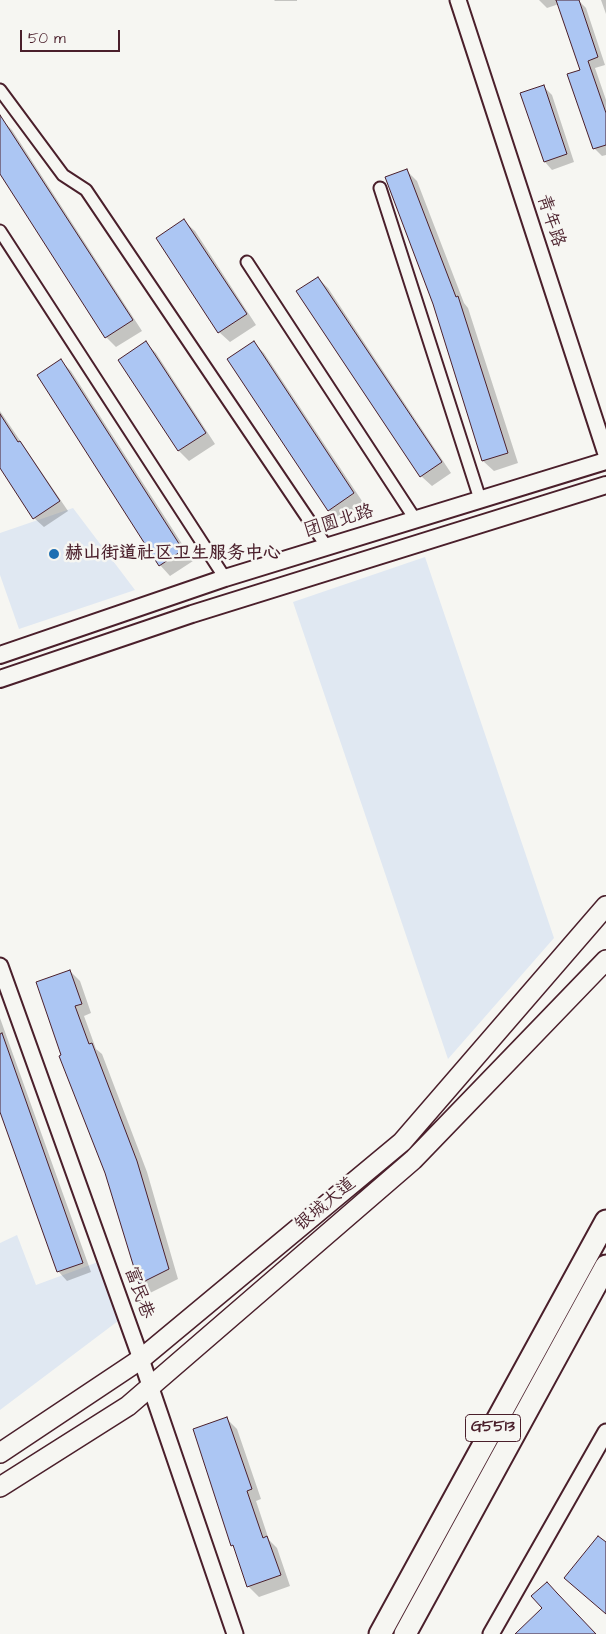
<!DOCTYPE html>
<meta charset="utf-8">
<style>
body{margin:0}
#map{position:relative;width:606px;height:1634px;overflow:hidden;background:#f6f6f2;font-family:"Architects Daughter",sans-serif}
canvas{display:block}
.scale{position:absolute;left:20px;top:30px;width:100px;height:22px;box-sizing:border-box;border:2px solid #4a1f2b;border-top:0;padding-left:6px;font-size:15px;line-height:18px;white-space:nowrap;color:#4a1f2b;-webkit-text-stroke:4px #f6f6f2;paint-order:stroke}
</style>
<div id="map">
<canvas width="606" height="1634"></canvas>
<div class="scale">50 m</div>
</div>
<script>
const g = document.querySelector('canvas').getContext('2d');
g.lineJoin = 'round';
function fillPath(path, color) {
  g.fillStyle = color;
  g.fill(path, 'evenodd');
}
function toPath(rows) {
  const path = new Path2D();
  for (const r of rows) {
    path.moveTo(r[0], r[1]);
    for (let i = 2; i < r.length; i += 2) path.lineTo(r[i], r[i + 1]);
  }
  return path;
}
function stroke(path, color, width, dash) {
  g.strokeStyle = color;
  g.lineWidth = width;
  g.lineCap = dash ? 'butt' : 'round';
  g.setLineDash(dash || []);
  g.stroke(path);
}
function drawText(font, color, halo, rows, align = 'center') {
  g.font = font + ' "Architects Daughter","LXGW WenKai TC",sans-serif';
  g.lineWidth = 5;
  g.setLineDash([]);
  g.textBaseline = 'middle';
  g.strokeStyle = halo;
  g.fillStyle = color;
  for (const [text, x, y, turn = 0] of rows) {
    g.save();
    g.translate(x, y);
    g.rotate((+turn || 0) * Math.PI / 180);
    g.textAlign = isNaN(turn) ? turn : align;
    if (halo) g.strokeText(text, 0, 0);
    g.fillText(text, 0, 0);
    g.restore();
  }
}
const built = toPath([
 [73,508,135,590,19,629,0,575,0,533],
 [425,557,554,938,448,1059,293,602],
 [17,1235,36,1285,98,1262,118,1321,0,1410,0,1243]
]);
const shadow = toPath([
 [274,0,297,0,297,1,275,1],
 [539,0,578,0,586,8,605,65,595,68,606,100,606,155,602,156,594,148,582,71,559,4,547,8],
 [601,0,606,0,606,14],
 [544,87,552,95,574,162,552,170,545,162],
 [2,120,12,130,142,331,116,347,106,337,0,172,0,121],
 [406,170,417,181,464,303,468,308,518,463,494,471,483,461,434,304],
 [184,221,195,231,256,325,230,342,219,332],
 [318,278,328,288,451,473,432,486,421,476],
 [146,343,156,353,215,444,189,461,179,451,120,360],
 [254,343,264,353,364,504,339,520,329,510],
 [61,361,71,371,193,561,170,576,160,565],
 [0,411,68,511,44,527,34,518,0,467],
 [70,971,80,981,91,1013,84,1016,96,1049,102,1054,147,1172,178,1279,150,1293,141,1283,106,1173,63,1055],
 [0,1018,91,1272,67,1281,58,1271,0,1108],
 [227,1419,237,1429,261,1499,256,1501,269,1540,277,1548,290,1586,259,1597,248,1586,235,1548,232,1545]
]);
const building = toPath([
 [556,0,579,0,598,57,588,61,606,113,606,145,593,149,567,74,580,70,556,0],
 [544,85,567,154,544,162,520,93,544,85],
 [0,115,133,320,105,338,0,174,0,115],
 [407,169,456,297,458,296,508,453,482,461,433,304,385,177,407,169],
 [184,219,247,314,218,333,156,238,184,219],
 [318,277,442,462,420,477,296,291,318,277],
 [146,341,206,433,178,451,118,360,146,341],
 [254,341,354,493,328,511,227,359,254,341],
 [61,359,183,550,159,566,37,375,61,359],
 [0,414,18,442,20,441,60,501,33,519,0,468,0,414],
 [70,970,82,1004,75,1006,89,1044,92,1043,137,1161,169,1269,139,1284,105,1173,59,1056,61,1055,36,982,70,970],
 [2,1033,83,1263,57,1272,0,1112,0,1034,2,1033],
 [227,1417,252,1489,247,1491,263,1538,267,1536,281,1575,247,1587,233,1545,231,1546,193,1429,227,1417],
 [598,1536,606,1542,606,1614,564,1578,598,1536],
 [547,1582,557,1593,596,1634,515,1634,542,1608,531,1596,547,1582]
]);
const minor = toPath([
 [0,90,63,175,86,190,327,547],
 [380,188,480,499],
 [0,231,225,578],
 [247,262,415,519]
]);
const tertiary = toPath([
 [458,0,606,454],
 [0,966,141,1359,235,1634],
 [491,1634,606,1432]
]);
const secondary = toPath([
 [0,655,225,578,606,461],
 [0,679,192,614,606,485]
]);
const primary = toPath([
 [0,1453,141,1359,402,1142,606,906],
 [0,1487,128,1406,413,1160,606,960]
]);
const motorway = toPath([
 [380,1634,606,1221],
 [405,1634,606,1266]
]);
const markers = [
 [54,554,6,"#1f6fb2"]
];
const shields = [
 [493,1428,55]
];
const shieldNames = [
 ["G5513",493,1428]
];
const streetNames = [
 ["青年路",550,221,72],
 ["团圆北路",339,522,-17],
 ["银城大道",326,1205,-40],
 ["富民巷",138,1293,70]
];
const poiNames = [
 ["赫山街道社区卫生服务中心",65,554]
];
fillPath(built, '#e0e8f2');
fillPath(shadow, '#0003');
fillPath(building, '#acc6f3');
stroke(building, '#4a1f2b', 1);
stroke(minor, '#4a1f2b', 15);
stroke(tertiary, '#4a1f2b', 19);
stroke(secondary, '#4a1f2b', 20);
stroke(primary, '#4a1f2b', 22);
stroke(motorway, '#4a1f2b', 25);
stroke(minor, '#f6f6f2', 11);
stroke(tertiary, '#f6f6f2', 15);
stroke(secondary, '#f6f6f2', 16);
stroke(primary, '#f6f6f2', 19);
stroke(motorway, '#f6f6f2', 21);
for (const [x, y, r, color] of markers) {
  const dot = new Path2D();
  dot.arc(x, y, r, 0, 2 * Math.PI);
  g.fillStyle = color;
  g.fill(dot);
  stroke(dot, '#f6f6f2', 2);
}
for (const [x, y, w] of shields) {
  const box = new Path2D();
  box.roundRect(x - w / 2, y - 13.5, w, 27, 4);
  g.fillStyle = '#f6f6f2';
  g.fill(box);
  stroke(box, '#4a1f2b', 1);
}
drawText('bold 16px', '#4a1f2b', null, shieldNames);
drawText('18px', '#4a1f2b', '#f6f6f2', streetNames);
drawText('bold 18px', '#4a1f2b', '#f6f6f2', poiNames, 'left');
</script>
